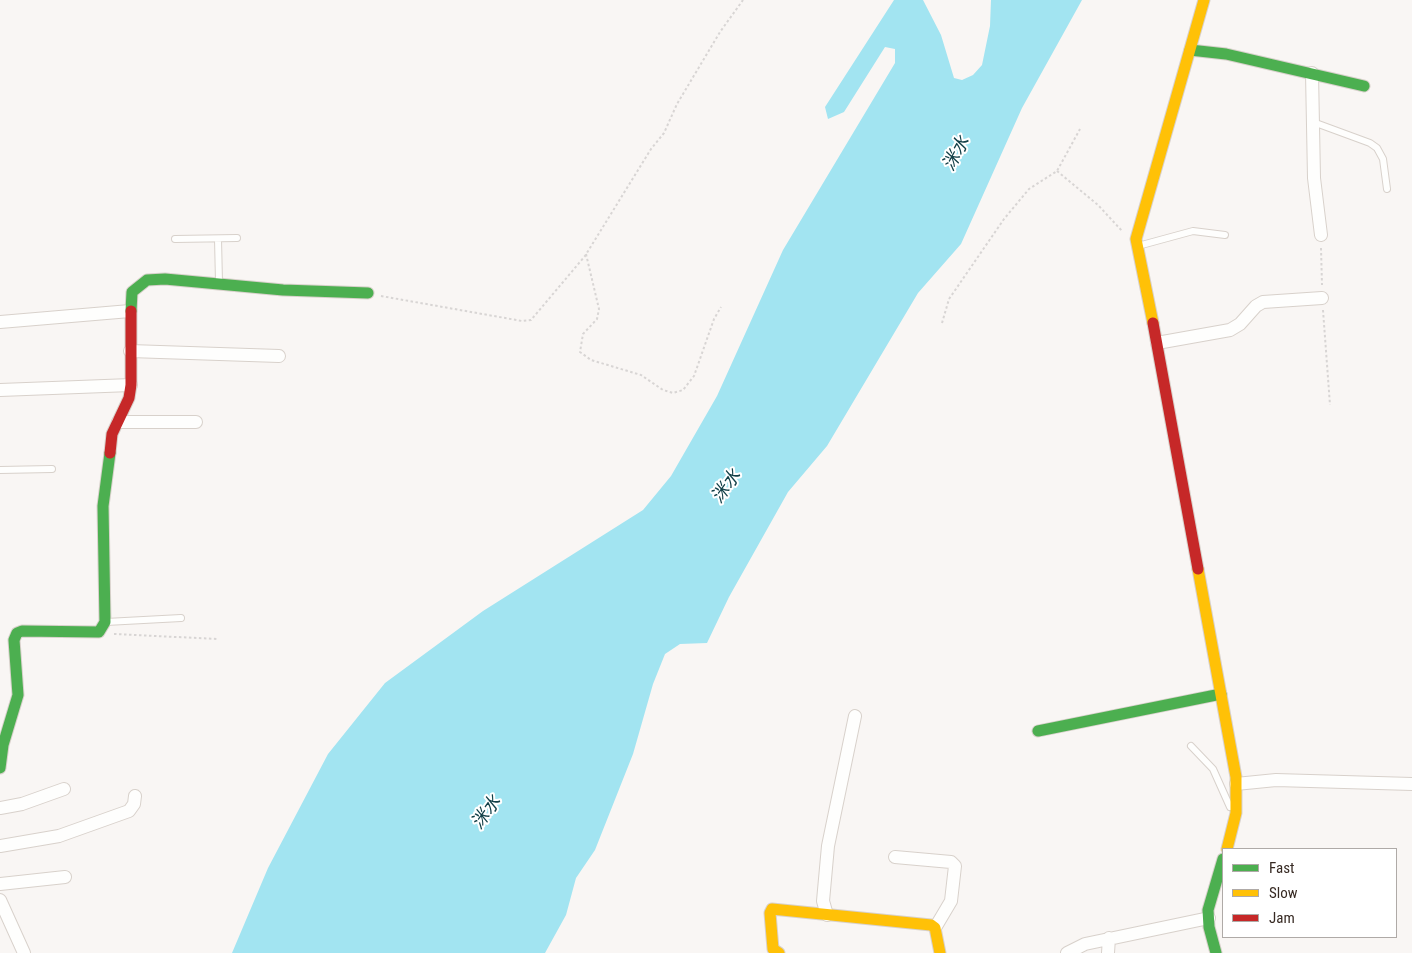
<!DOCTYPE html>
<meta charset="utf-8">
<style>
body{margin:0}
#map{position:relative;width:1412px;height:953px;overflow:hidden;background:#f9f6f4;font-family:"Roboto Condensed",sans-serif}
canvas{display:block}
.legend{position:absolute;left:1222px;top:848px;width:175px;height:90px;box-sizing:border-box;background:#fff;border:1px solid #afaaa7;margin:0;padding:6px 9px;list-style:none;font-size:15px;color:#372a23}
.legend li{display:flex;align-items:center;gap:10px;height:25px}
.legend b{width:25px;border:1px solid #afaaa7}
</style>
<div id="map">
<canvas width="1412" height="953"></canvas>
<ul class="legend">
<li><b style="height:6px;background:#4caf50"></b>Fast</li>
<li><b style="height:6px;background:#ffc107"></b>Slow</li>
<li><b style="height:6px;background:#c62828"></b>Jam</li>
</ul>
</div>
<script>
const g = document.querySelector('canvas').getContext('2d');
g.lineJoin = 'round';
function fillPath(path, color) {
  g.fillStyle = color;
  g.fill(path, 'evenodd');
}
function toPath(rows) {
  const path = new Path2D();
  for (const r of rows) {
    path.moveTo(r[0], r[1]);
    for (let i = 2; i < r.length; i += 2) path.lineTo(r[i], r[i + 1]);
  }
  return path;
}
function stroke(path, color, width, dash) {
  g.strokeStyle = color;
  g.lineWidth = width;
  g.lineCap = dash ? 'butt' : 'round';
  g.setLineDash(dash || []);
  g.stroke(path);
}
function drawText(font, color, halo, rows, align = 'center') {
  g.font = font + ' "Roboto Condensed","Noto Sans SC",sans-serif';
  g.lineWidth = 4;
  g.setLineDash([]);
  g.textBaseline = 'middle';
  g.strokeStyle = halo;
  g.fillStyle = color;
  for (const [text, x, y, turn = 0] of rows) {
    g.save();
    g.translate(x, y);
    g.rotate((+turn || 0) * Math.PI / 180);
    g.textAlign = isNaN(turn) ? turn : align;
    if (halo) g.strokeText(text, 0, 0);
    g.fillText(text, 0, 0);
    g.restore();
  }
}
const water = toPath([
 [894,0,923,0,941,35,954,78,962,80,973,75,982,65,990,26,991,0,1082,0,1022,108,961,244,918,293,827,446,788,492,729,597,707,643,680,644,665,654,653,684,633,754,595,850,576,878,566,915,545,953,232,953,268,868,328,754,385,683,483,611,643,510,671,476,717,396,783,250,895,63,895,49,885,47,844,112,828,119,825,107]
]);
const path = toPath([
 [1057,171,1098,205,1123,232],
 [1321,248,1322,285],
 [586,254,599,309,597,319,583,334,580,352,591,360,641,375,663,390,673,393,683,390,694,376,714,319,721,307],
 [381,296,522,321,531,320,585,256,651,149,664,133,677,104,720,32,743,0],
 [1323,310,1330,405],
 [942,323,949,299,1004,219,1029,189,1057,171,1080,129],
 [114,634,218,639]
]);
const lane = toPath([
 [1313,122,1370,143,1377,148,1383,159,1387,189],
 [175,239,237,238],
 [218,239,219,282],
 [1138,246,1193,231,1225,235],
 [0,470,52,469],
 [106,622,181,618],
 [1191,746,1213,769,1230,807]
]);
const street = toPath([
 [1312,73,1314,178,1321,235],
 [0,322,130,311],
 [1157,343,1230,330,1240,324,1256,306,1263,302,1322,298],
 [130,351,279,356],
 [0,390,131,385],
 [118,422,196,422],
 [1236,784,1276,780,1412,784],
 [0,808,22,804,64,789],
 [0,846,59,836,129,811,134,804,135,796],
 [895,857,951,862,955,866,951,901,935,928],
 [0,884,65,877],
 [0,900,24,953],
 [827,915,823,901,828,846,855,716],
 [1067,953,1085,944,1209,918],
 [1108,953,1109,938]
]);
const fast = toPath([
 [1190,50,1226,54,1364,86],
 [131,311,132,292,147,280,165,279,283,290,368,293],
 [1038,731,1221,694],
 [0,768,3,745,18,695,14,640,17,633,22,631,99,632,105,622,103,506,110,453],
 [1216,953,1209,927,1208,910,1223,859]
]);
const slow = toPath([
 [1153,323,1136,239,1204,0],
 [1198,569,1236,777,1236,813,1227,849],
 [779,953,773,949,770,913,772,909,931,925,935,928,940,953]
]);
const jam = toPath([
 [1153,323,1198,569],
 [110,453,112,434,129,398,131,385,131,311]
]);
const waterNames = [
 ["洣水",957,154,-61],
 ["洣水",727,487,-54],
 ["洣水",487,813,-54]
];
fillPath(water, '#a2e4f1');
stroke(lane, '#d8d1cb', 8);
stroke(street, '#d8d1cb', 14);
stroke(fast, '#d8d1cb', 13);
stroke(slow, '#d8d1cb', 13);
stroke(jam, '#d8d1cb', 13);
stroke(path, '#d8d5d4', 2, [2.5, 2.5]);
stroke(lane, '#fefefd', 6);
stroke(street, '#fefefd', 12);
stroke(fast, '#4caf50', 11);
stroke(slow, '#ffc107', 11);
stroke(jam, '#c62828', 11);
drawText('italic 18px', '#124048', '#fff', waterNames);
</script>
